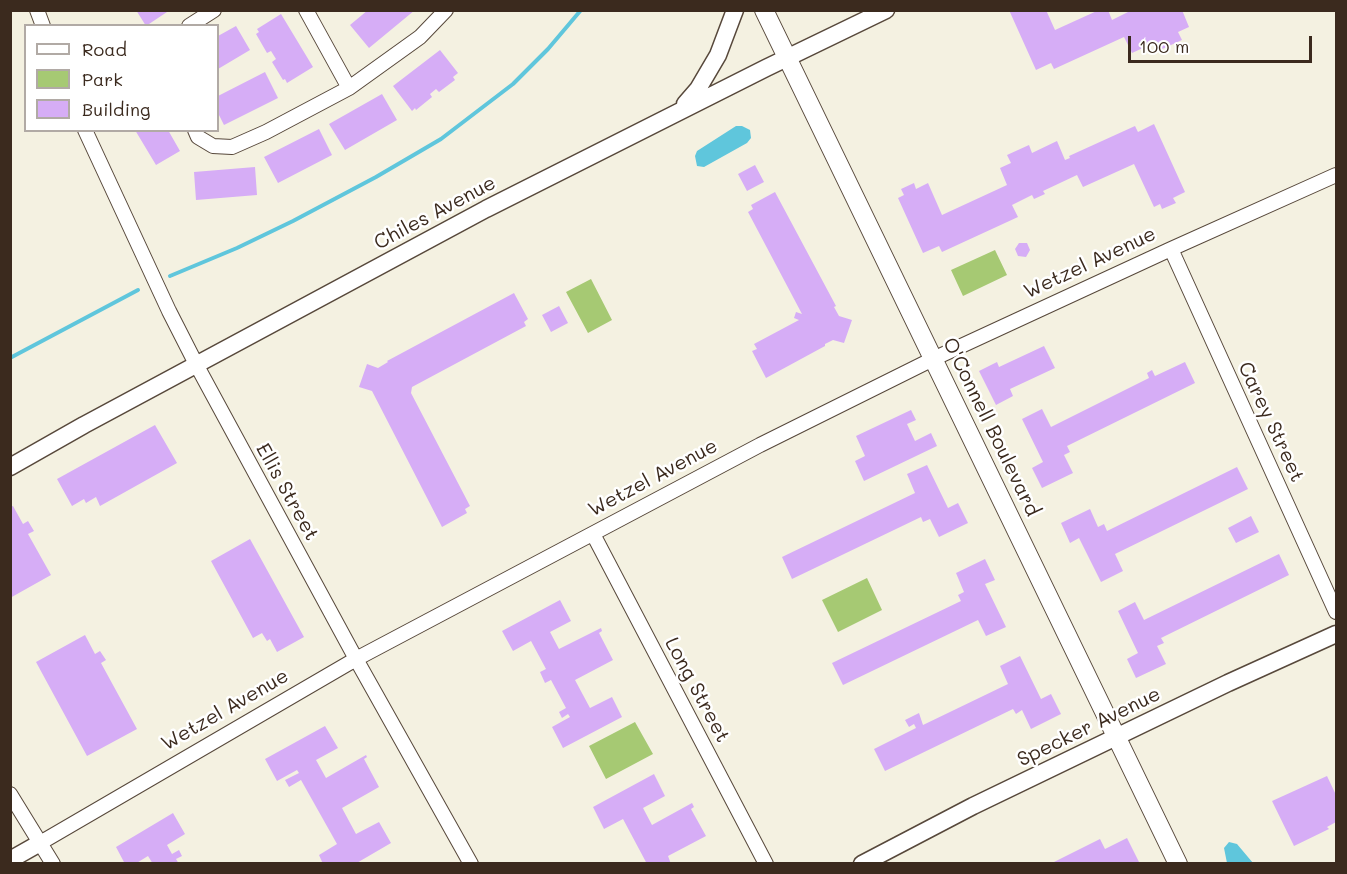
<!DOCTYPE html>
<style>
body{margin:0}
#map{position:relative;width:1347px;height:874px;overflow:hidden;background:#f4f1e1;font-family:Mali,sans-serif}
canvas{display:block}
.frame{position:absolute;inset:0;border:12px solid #3b2a1e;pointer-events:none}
.legend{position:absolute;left:24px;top:24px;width:195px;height:108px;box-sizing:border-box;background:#fff;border:2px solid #b1aaa5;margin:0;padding:8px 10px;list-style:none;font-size:18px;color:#3b2a1e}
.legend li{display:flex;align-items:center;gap:12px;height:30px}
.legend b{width:30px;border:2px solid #b1aaa5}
.scale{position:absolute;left:1128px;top:36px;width:184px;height:27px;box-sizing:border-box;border:3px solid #3b2a1e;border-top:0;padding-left:8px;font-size:18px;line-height:21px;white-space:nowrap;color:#3b2a1e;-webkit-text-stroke:4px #fff;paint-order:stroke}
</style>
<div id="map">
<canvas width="1347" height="874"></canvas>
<div class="frame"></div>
<ul class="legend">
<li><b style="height:8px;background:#fff"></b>Road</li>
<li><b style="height:16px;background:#a6c973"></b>Park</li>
<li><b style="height:16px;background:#d6adf6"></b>Building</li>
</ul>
<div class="scale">100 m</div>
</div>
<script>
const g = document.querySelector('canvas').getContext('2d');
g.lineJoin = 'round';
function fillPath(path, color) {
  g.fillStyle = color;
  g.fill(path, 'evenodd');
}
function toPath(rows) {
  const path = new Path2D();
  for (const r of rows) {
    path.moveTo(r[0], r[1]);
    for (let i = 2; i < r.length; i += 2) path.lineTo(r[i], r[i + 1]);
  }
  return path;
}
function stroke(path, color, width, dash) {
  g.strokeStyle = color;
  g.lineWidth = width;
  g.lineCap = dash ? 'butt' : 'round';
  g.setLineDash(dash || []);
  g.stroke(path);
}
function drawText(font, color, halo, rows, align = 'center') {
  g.font = font + ' Mali,sans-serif';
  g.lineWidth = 5;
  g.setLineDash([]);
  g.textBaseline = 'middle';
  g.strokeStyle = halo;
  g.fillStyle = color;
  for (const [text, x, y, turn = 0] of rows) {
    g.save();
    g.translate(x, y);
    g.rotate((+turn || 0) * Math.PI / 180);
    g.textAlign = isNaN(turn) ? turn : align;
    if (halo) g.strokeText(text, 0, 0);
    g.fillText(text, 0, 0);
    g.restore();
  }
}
const green = toPath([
 [995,250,1007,275,963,296,951,270],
 [591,279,612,320,588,333,566,292],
 [867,578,882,610,838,632,822,600],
 [635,722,653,754,606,779,589,746]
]);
const water = toPath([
 [736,126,742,126,750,130,751,138,747,143,704,167,697,166,695,156,697,151],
 [1229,842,1237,844,1253,863,1227,863,1224,848]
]);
const stream = toPath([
 [170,276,237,248,293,221,376,177,441,139,513,84,548,49,581,10],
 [10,358,138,290]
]);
const building = toPath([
 [136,10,170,10,146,26],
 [368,10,415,10,369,48,350,25],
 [1009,10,1046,10,1055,30,1099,10,1108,10,1112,20,1132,10,1182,10,1189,27,1178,32,1182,40,1160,50,1156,42,1132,53,1124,37,1054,69,1051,63,1036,70],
 [281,14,313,67,287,83,285,79,283,80,272,62,276,59,271,51,267,53,256,34,259,32,257,29],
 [236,26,250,50,218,69,218,36],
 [440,50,458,73,453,77,455,80,439,92,436,89,430,94,432,97,416,110,415,108,412,111,393,86],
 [265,72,278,98,224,125,218,113,218,96],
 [382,94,397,120,345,150,329,124],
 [1154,124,1185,192,1173,198,1176,203,1162,209,1160,204,1154,207,1134,164,1083,187,1077,175,1043,191,1045,194,1034,199,1032,195,1012,205,1018,217,942,252,939,246,923,253,898,198,904,195,901,189,914,183,916,189,928,183,942,215,1007,185,1000,168,1011,163,1007,155,1029,145,1032,153,1057,141,1065,160,1070,158,1069,156,1135,126,1138,132],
 [319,129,332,155,278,183,264,157],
 [135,130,168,130,180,151,156,165],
 [755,165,764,182,747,191,738,174],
 [255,167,257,195,196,200,194,172],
 [775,192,836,306,834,307,839,316,852,320,844,343,833,340,825,344,825,346,766,378,752,351,757,349,754,344,799,320,794,318,796,312,802,314,748,212,753,209,751,205],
 [1019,243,1027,243,1030,250,1026,257,1018,256,1015,249],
 [514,293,528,319,524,322,526,326,412,387,411,393,470,506,465,509,467,513,442,527,372,391,359,387,367,364,378,368,388,362,387,361],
 [559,306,568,323,551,332,542,315],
 [1044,346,1055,368,1010,389,1013,396,996,405,979,371,997,362,999,367],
 [1185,362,1195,383,1067,446,1070,452,1064,455,1073,473,1042,488,1032,468,1043,462,1022,419,1042,409,1051,427,1149,378,1147,373,1152,370,1155,376],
 [911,410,916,420,907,424,915,441,931,433,937,446,864,481,855,461,865,456,856,436],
 [155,425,177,463,100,506,96,497,86,503,84,499,72,506,57,479],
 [927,465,948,508,958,503,968,523,939,537,930,519,923,522,921,517,792,579,782,557,915,493,907,474],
 [1237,467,1248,489,1115,554,1123,571,1101,582,1079,538,1070,543,1061,523,1090,509,1098,527,1104,524,1107,531],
 [13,506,23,524,28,521,34,531,28,534,51,575,10,598,10,507],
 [1251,516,1259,532,1236,543,1228,528],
 [250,539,304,637,277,652,270,639,267,641,262,633,253,638,211,561],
 [1279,554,1289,575,1161,638,1164,643,1157,646,1166,664,1136,678,1127,659,1138,653,1118,611,1135,602,1144,620],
 [985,559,995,580,985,584,1006,627,986,636,978,620,843,685,832,663,961,601,958,595,964,592,956,573],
 [560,600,571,621,550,632,559,649,601,628,602,631,599,633,613,660,575,680,590,708,612,697,622,717,563,748,552,727,570,717,568,714,562,718,559,712,566,708,551,680,545,683,540,672,546,669,531,641,513,651,502,631],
 [85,635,95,654,100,651,106,660,101,663,137,729,87,756,36,662],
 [1020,656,1041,699,1051,694,1061,714,1031,729,1022,710,1016,714,1013,709,885,771,874,749,916,728,914,724,909,727,905,720,919,713,923,725,1008,684,1000,666],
 [325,726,338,748,316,760,326,778,366,755,367,757,364,759,379,787,342,808,356,834,379,822,391,843,355,864,323,864,319,855,337,844,301,780,289,787,285,780,299,773,297,770,277,781,265,759],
 [654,774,665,796,643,808,652,825,692,803,694,807,691,809,706,836,668,856,671,864,647,864,623,819,604,829,593,807],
 [1327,776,1336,795,1336,822,1327,827,1329,829,1294,846,1272,801],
 [173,813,185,834,167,845,172,854,179,850,182,856,176,859,179,864,153,864,148,856,135,864,125,864,116,847],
 [1127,838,1140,864,1050,864,1100,839,1105,849]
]);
const minor = toPath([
 [37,10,43,26],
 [306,10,349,88],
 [189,26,214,10],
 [85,130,169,311,196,364,356,659,471,864],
 [195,130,198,137,213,146,232,147,266,132,349,88,420,37,446,10],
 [1171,249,1336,612],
 [593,534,766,864],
 [10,794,53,864],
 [40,843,356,659,760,445,933,359,1171,249,1336,175]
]);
const tertiary = toPath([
 [685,104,698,89,718,55,735,10],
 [10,467,84,425,486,209,766,68,886,10],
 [10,860,40,843],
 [862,864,973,806,1228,683,1336,634]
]);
const secondary = toPath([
 [764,10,1178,864]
]);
const streetNames = [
 ["Chiles Avenue",435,213,-28],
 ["Wetzel Avenue",1090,263,-25],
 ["Carey Street",1271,422,65],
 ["O'Connell Boulevard",991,427,64],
 ["Wetzel Avenue",653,478,-28],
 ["Ellis Street",287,492,61],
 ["Long Street",697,690,62],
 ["Wetzel Avenue",225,710,-30],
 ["Specker Avenue",1089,727,-26]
];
fillPath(green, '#a6c973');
fillPath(water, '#5fc6dc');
stroke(stream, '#5fc6dc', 4);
fillPath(building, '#d6adf6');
stroke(minor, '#57483b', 16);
stroke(tertiary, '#57483b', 19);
stroke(secondary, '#57483b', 20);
stroke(minor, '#fff', 14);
stroke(tertiary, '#fff', 16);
stroke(secondary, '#fff', 18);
drawText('20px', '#3b2a1e', '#fff', streetNames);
</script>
